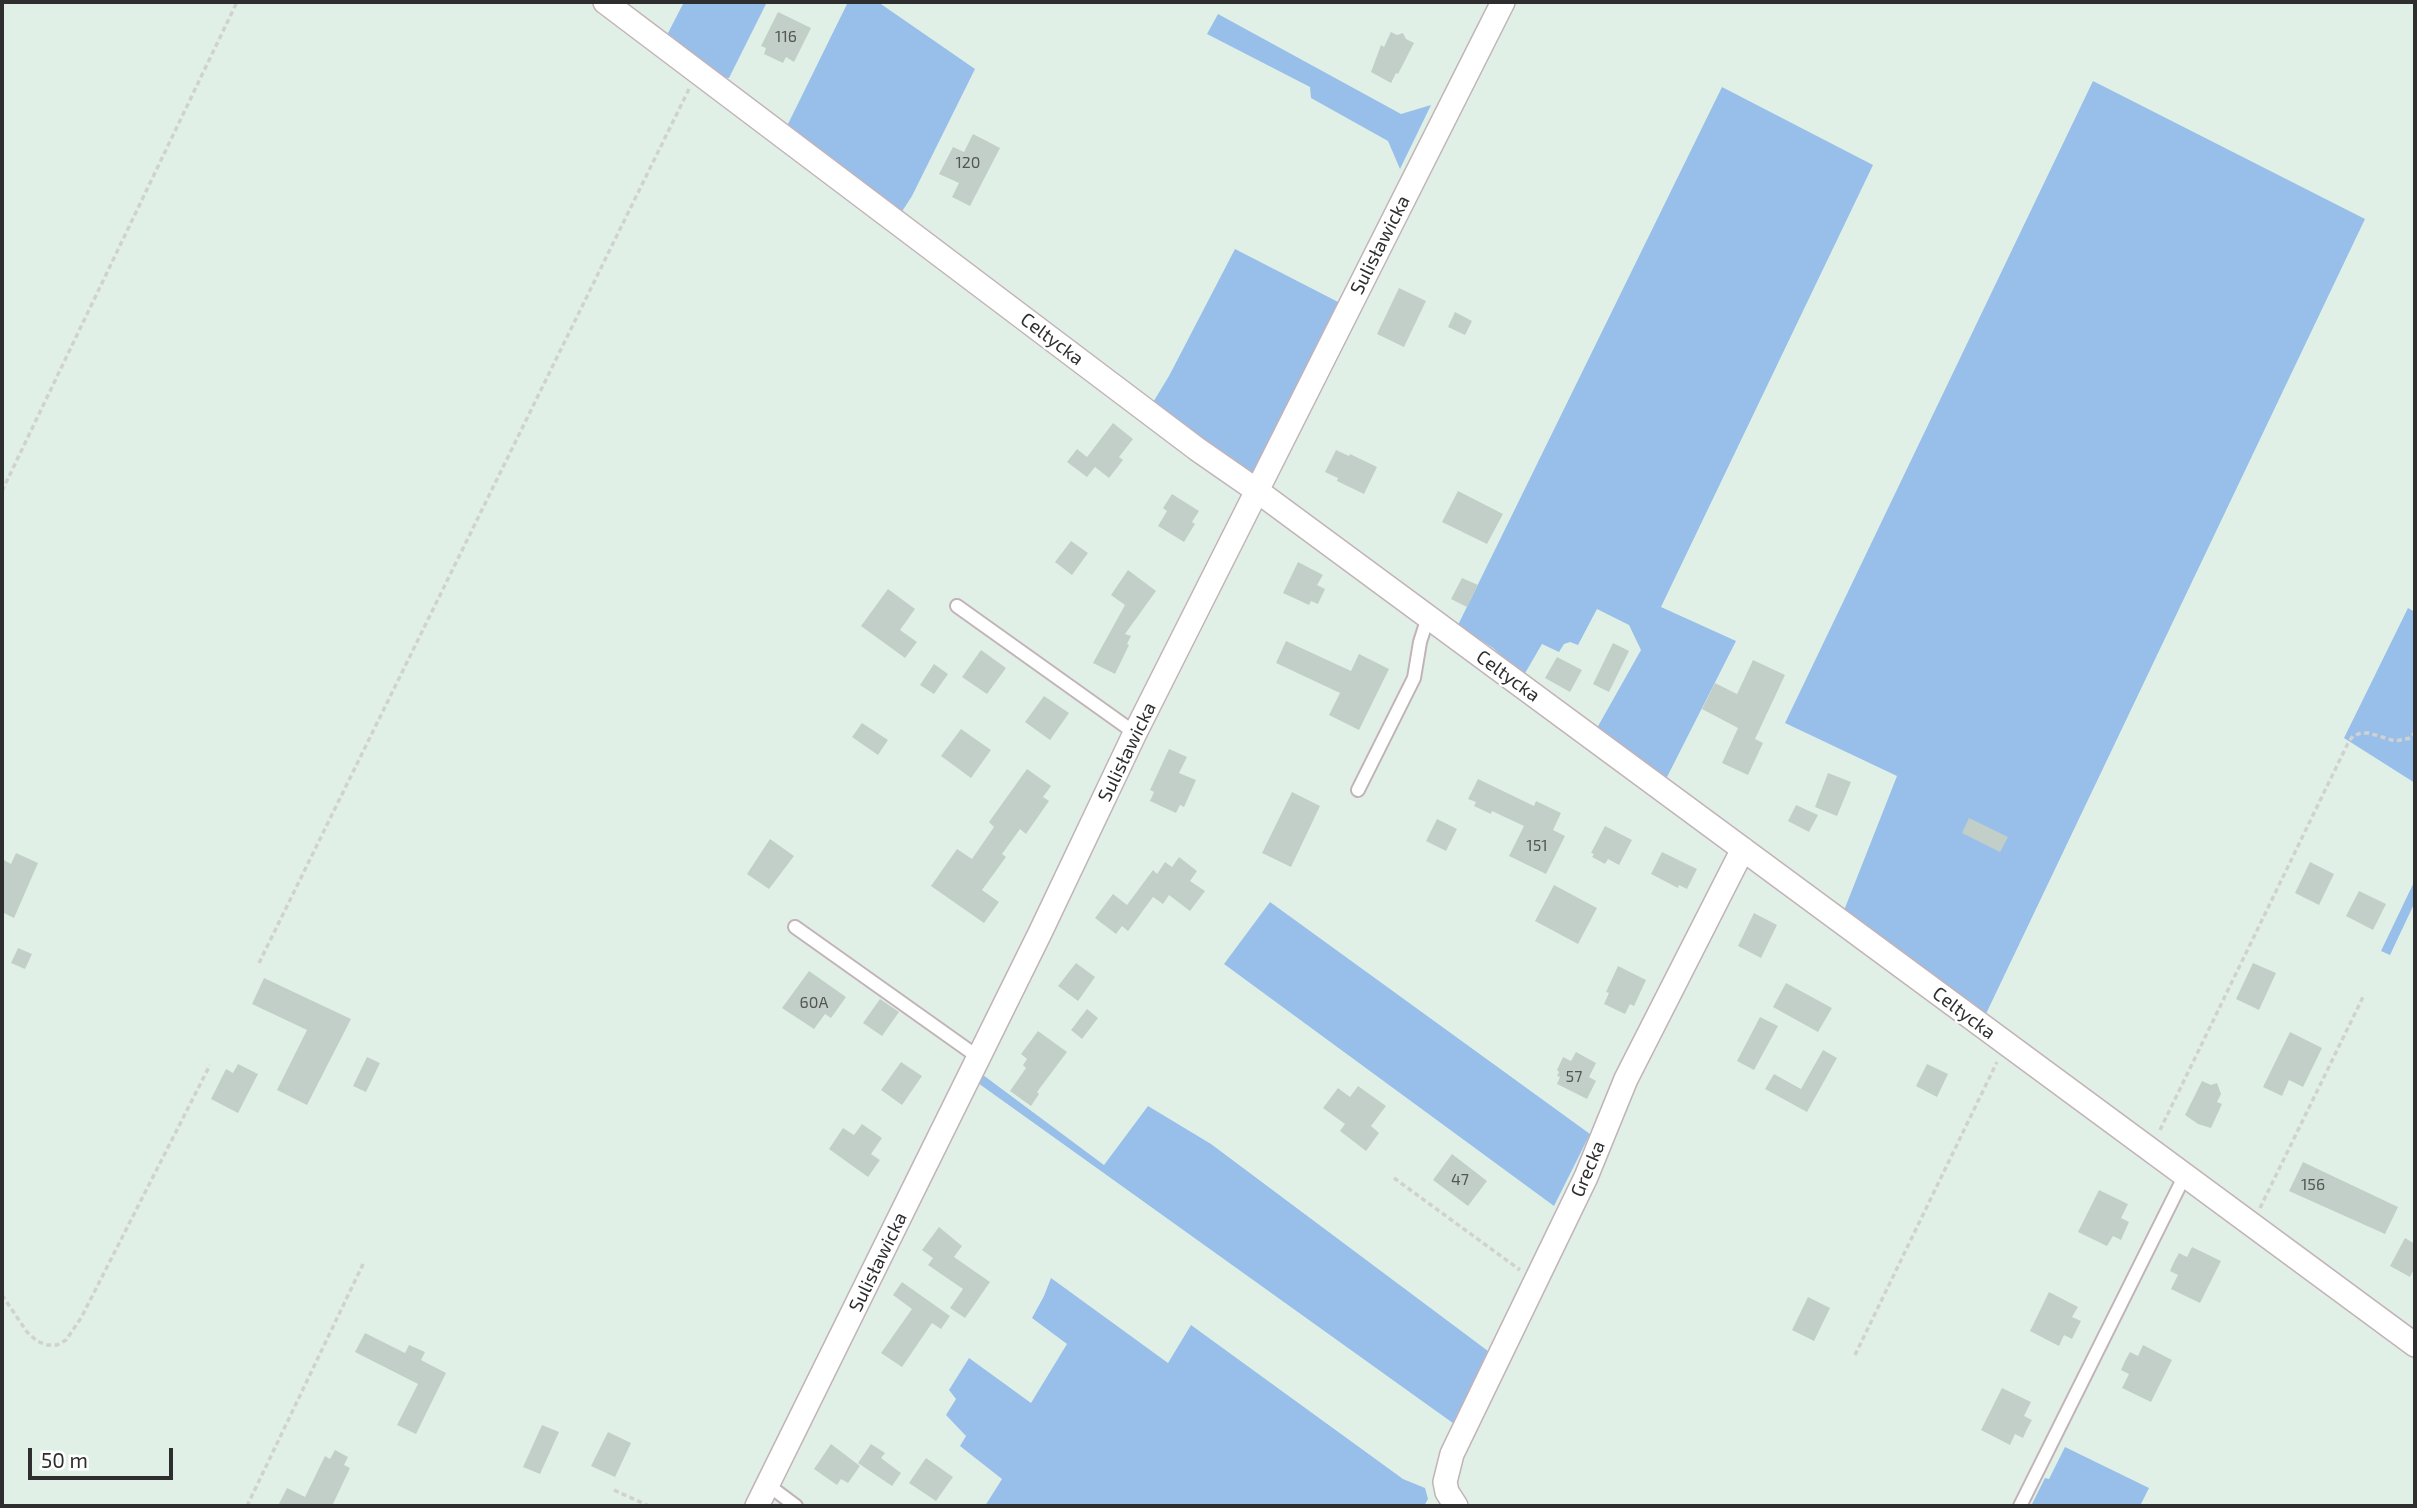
<!DOCTYPE html>
<meta charset="utf-8">
<style>
body{margin:0}
#map{position:relative;width:2417px;height:1508px;overflow:hidden;background:#e0f0e7;font-family:"Exo 2",sans-serif}
canvas{display:block}
.frame{position:absolute;inset:0;border:4px solid #2e2e2e;pointer-events:none}
.scale{position:absolute;left:28px;top:1448px;width:145px;height:32px;box-sizing:border-box;border:4px solid #2e2e2e;border-top:0;padding-left:9px;font-size:21px;line-height:24px;white-space:nowrap;color:#2e2e2e;-webkit-text-stroke:5px #fff;paint-order:stroke}
</style>
<div id="map">
<canvas width="2417" height="1508"></canvas>
<div class="frame"></div>
<div class="scale">50 m</div>
</div>
<script>
const g = document.querySelector('canvas').getContext('2d');
g.lineJoin = 'round';
function fillPath(path, color) {
  g.fillStyle = color;
  g.fill(path, 'evenodd');
}
function toPath(rows) {
  const path = new Path2D();
  for (const r of rows) {
    path.moveTo(r[0], r[1]);
    for (let i = 2; i < r.length; i += 2) path.lineTo(r[i], r[i + 1]);
  }
  return path;
}
function stroke(path, color, width, dash) {
  g.strokeStyle = color;
  g.lineWidth = width;
  g.lineCap = dash ? 'butt' : 'round';
  g.setLineDash(dash || []);
  g.stroke(path);
}
function drawText(font, color, halo, rows, align = 'center') {
  g.font = font + ' "Exo 2",sans-serif';
  g.lineWidth = 5;
  g.setLineDash([]);
  g.textBaseline = 'middle';
  g.strokeStyle = halo;
  g.fillStyle = color;
  for (const [text, x, y, turn = 0] of rows) {
    g.save();
    g.translate(x, y);
    g.rotate((+turn || 0) * Math.PI / 180);
    g.textAlign = isNaN(turn) ? turn : align;
    if (halo) g.strokeText(text, 0, 0);
    g.fillText(text, 0, 0);
    g.restore();
  }
}
const green = toPath([
 [684,2,767,2,729,78,720,77,672,40,668,33],
 [848,2,878,2,975,69,912,196,901,213,787,126],
 [1218,14,1401,114,1431,105,1400,169,1388,141,1311,98,1310,87,1207,34],
 [2093,81,2365,219,1984,1018,1843,913,1897,776,1785,723],
 [1722,87,1873,165,1661,607,1736,641,1666,779,1597,728,1641,650,1629,625,1597,609,1578,645,1570,642,1564,644,1559,652,1542,644,1524,675,1493,648,1458,625],
 [1235,249,1342,304,1260,465,1252,474,1152,404,1169,376],
 [2408,608,2415,612,2415,783,2344,738],
 [2415,880,2415,902,2390,955,2381,951],
 [1270,902,1590,1134,1554,1206,1224,964],
 [983,1075,1104,1165,1148,1106,1211,1144,1492,1354,1457,1426,978,1083],
 [1051,1278,1168,1363,1191,1325,1403,1479,1425,1488,1428,1499,1424,1506,985,1506,1002,1479,960,1446,966,1436,946,1415,956,1399,949,1390,969,1358,1031,1403,1067,1344,1032,1318,1044,1296],
 [2065,1447,2149,1488,2140,1506,2031,1506,2045,1478,2049,1479]
]);
const building = toPath([
 [778,12,811,28,794,62,786,57,783,63,764,54,766,48,761,46],
 [1391,32,1397,35,1403,33,1406,39,1414,43,1398,74,1396,73,1391,83,1371,72,1381,45,1384,47],
 [973,134,1000,148,970,206,952,197,959,183,939,174,953,147,964,152],
 [1399,288,1426,301,1404,347,1377,334],
 [1455,312,1472,321,1465,335,1448,327],
 [1113,423,1133,439,1119,457,1123,460,1109,478,1095,467,1087,477,1067,462,1077,449,1087,457],
 [1336,450,1349,456,1350,454,1377,467,1364,494,1337,481,1338,478,1325,472],
 [1458,491,1503,514,1487,544,1442,522],
 [1172,494,1199,511,1192,522,1195,524,1184,542,1158,526,1167,511,1163,508],
 [1071,541,1088,553,1072,575,1055,562],
 [1298,562,1323,575,1317,585,1325,589,1318,604,1311,601,1309,605,1283,593],
 [1128,570,1156,591,1125,634,1131,636,1127,644,1129,645,1115,674,1093,663,1125,605,1111,595],
 [1462,578,1478,585,1467,607,1451,599],
 [888,589,915,609,900,630,917,642,905,658,861,626],
 [1286,641,1351,671,1359,654,1389,669,1359,730,1329,715,1340,693,1276,663],
 [1613,643,1629,651,1609,692,1593,684],
 [981,650,1006,668,987,694,962,677],
 [1557,657,1582,670,1570,692,1545,678],
 [1753,660,1785,675,1755,739,1763,743,1748,775,1722,763,1738,728,1702,709,1715,683,1737,694],
 [934,664,948,674,934,694,920,685],
 [1044,696,1069,713,1050,740,1025,722],
 [862,723,888,740,878,755,852,737],
 [961,729,991,750,971,778,941,756],
 [1169,749,1187,757,1179,773,1196,780,1184,807,1180,805,1176,813,1150,801,1154,792,1150,790],
 [1027,769,1051,786,1043,797,1049,801,1026,834,1020,829,1002,854,1006,857,982,890,999,902,984,923,931,886,957,849,972,859,994,827,989,822],
 [1828,773,1851,782,1837,816,1815,807],
 [1478,779,1534,806,1536,801,1561,813,1553,830,1565,836,1546,874,1509,856,1524,826,1492,811,1491,814,1474,806,1476,802,1468,799],
 [1292,792,1320,806,1291,867,1262,853],
 [1796,805,1818,815,1809,832,1788,821],
 [1969,818,2008,837,2000,852,1962,833],
 [1437,819,1457,829,1446,851,1426,841],
 [1605,826,1632,840,1619,865,1608,859,1605,864,1592,857,1594,854,1591,853],
 [770,839,794,856,769,889,747,874],
 [1662,852,1697,869,1687,889,1679,885,1678,888,1651,874],
 [16,853,38,863,14,918,2,912,2,859,11,864],
 [1179,857,1197,871,1190,881,1205,891,1190,911,1169,895,1163,904,1153,897,1128,931,1122,926,1116,934,1095,918,1113,894,1127,905,1153,870,1157,874,1165,862,1172,867],
 [2310,862,2334,874,2319,905,2295,893],
 [1554,885,1597,908,1578,944,1535,921],
 [2359,891,2386,904,2373,930,2346,916],
 [1754,913,1777,925,1761,958,1738,946],
 [18,948,32,954,25,969,11,963],
 [1076,963,1095,977,1078,1001,1058,986],
 [2253,963,2276,973,2259,1010,2236,999],
 [1618,966,1646,980,1634,1006,1630,1004,1625,1014,1604,1004,1609,993,1606,992],
 [809,971,846,997,831,1018,825,1014,814,1029,782,1008],
 [264,978,351,1019,307,1105,277,1090,307,1030,252,1004],
 [1786,983,1832,1008,1818,1032,1773,1007],
 [880,999,899,1012,882,1036,863,1023],
 [1087,1009,1098,1018,1082,1039,1071,1030],
 [1760,1017,1778,1026,1754,1070,1737,1061],
 [1038,1031,1067,1052,1037,1092,1039,1094,1031,1106,1010,1091,1026,1068,1023,1065,1027,1059,1021,1054],
 [2290,1032,2322,1048,2303,1087,2289,1080,2282,1096,2263,1087],
 [1823,1050,1837,1058,1807,1112,1765,1089,1774,1074,1801,1089],
 [1576,1052,1596,1063,1589,1077,1596,1081,1587,1099,1557,1084,1560,1077,1557,1076,1559,1072,1557,1070,1563,1057,1571,1061],
 [367,1057,380,1063,366,1092,353,1086],
 [901,1062,922,1076,902,1105,881,1090],
 [238,1064,258,1074,238,1113,211,1099,226,1069,233,1073],
 [1927,1064,1948,1074,1937,1097,1916,1086],
 [2202,1081,2211,1085,2217,1083,2221,1094,2217,1102,2222,1104,2211,1128,2198,1124,2185,1115],
 [1358,1086,1386,1106,1371,1126,1379,1133,1366,1151,1340,1131,1345,1124,1323,1108,1338,1088,1350,1097],
 [862,1124,882,1138,871,1154,880,1160,868,1177,829,1149,843,1128,854,1135],
 [1452,1154,1487,1181,1468,1206,1433,1180],
 [2303,1162,2398,1207,2385,1234,2289,1191],
 [2099,1190,2128,1204,2121,1218,2129,1222,2121,1240,2113,1236,2107,1246,2078,1232],
 [939,1227,962,1246,954,1257,990,1282,965,1318,950,1308,963,1289,928,1265,933,1258,922,1250],
 [2405,1238,2415,1244,2415,1267,2410,1277,2390,1266],
 [2192,1247,2221,1261,2200,1303,2171,1289,2178,1275,2170,1271,2174,1262,2179,1253,2187,1257],
 [902,1282,950,1316,941,1329,932,1323,902,1367,881,1353,912,1309,893,1295],
 [2049,1292,2078,1307,2072,1317,2081,1321,2072,1339,2064,1335,2059,1346,2030,1331],
 [1808,1297,1830,1308,1814,1341,1792,1330],
 [365,1333,405,1353,409,1345,425,1352,421,1360,446,1373,416,1434,397,1425,418,1384,355,1352],
 [2143,1345,2172,1360,2151,1402,2122,1388,2129,1374,2121,1370,2125,1361,2130,1352,2138,1356],
 [2002,1388,2031,1402,2024,1416,2032,1420,2027,1429,2023,1438,2015,1434,2010,1445,1981,1430],
 [542,1425,559,1432,540,1474,523,1467],
 [608,1432,631,1443,615,1477,591,1466],
 [831,1444,860,1466,848,1483,841,1479,837,1485,814,1469],
 [871,1444,885,1453,881,1458,901,1473,892,1486,858,1463],
 [335,1450,348,1457,344,1465,350,1468,332,1506,278,1506,287,1488,305,1497,325,1456,330,1459],
 [926,1458,953,1477,936,1501,909,1483]
]);
const path = toPath([
 [2,491,237,2],
 [259,963,689,89],
 [2160,1130,2348,743,2353,736,2361,733,2369,733,2395,741,2411,738,2415,732],
 [1394,1178,1520,1270],
 [2260,1208,2363,997],
 [2,1295,27,1332,37,1341,47,1345,57,1345,66,1340,81,1318,210,1065],
 [1855,1355,1997,1062],
 [614,1490,649,1506],
 [247,1506,364,1262]
]);
const service = toPath([
 [957,606,1135,733],
 [1358,790,1414,678,1420,642,1428,617],
 [795,927,978,1057],
 [768,1485,796,1506],
 [2020,1506,2184,1177]
]);
const minor = toPath([
 [605,2,1197,449,1256,490,2415,1345],
 [757,1506,1040,933,1135,733,1503,2],
 [1456,1506,1447,1492,1445,1482,1452,1454,1586,1177,1626,1079,1743,849]
]);
const numberNames = [
 ["116",786,37],
 ["120",968,163],
 ["151",1537,846],
 ["60A",814,1003],
 ["57",1574,1077],
 ["47",1460,1180],
 ["156",2313,1185]
];
const streetNames = [
 ["Sulisławicka",1380,245,-63],
 ["Celtycka",1052,339,37],
 ["Celtycka",1508,676,36],
 ["Sulisławicka",1127,752,-64],
 ["Celtycka",1964,1013,37],
 ["Grecka",1588,1169,-67],
 ["Sulisławicka",878,1262,-64]
];
fillPath(green, '#98bfea');
fillPath(building, '#c2cfc8');
stroke(service, '#c2b3b8', 16);
stroke(minor, '#c2b3b8', 26);
stroke(path, '#d1d1d1', 3.5, [5, 3.5]);
stroke(service, '#fff', 12);
stroke(minor, '#fff', 23);
drawText('16px', '#535654', null, numberNames);
drawText('19px', '#2e2e2e', '#fff', streetNames);
</script>
